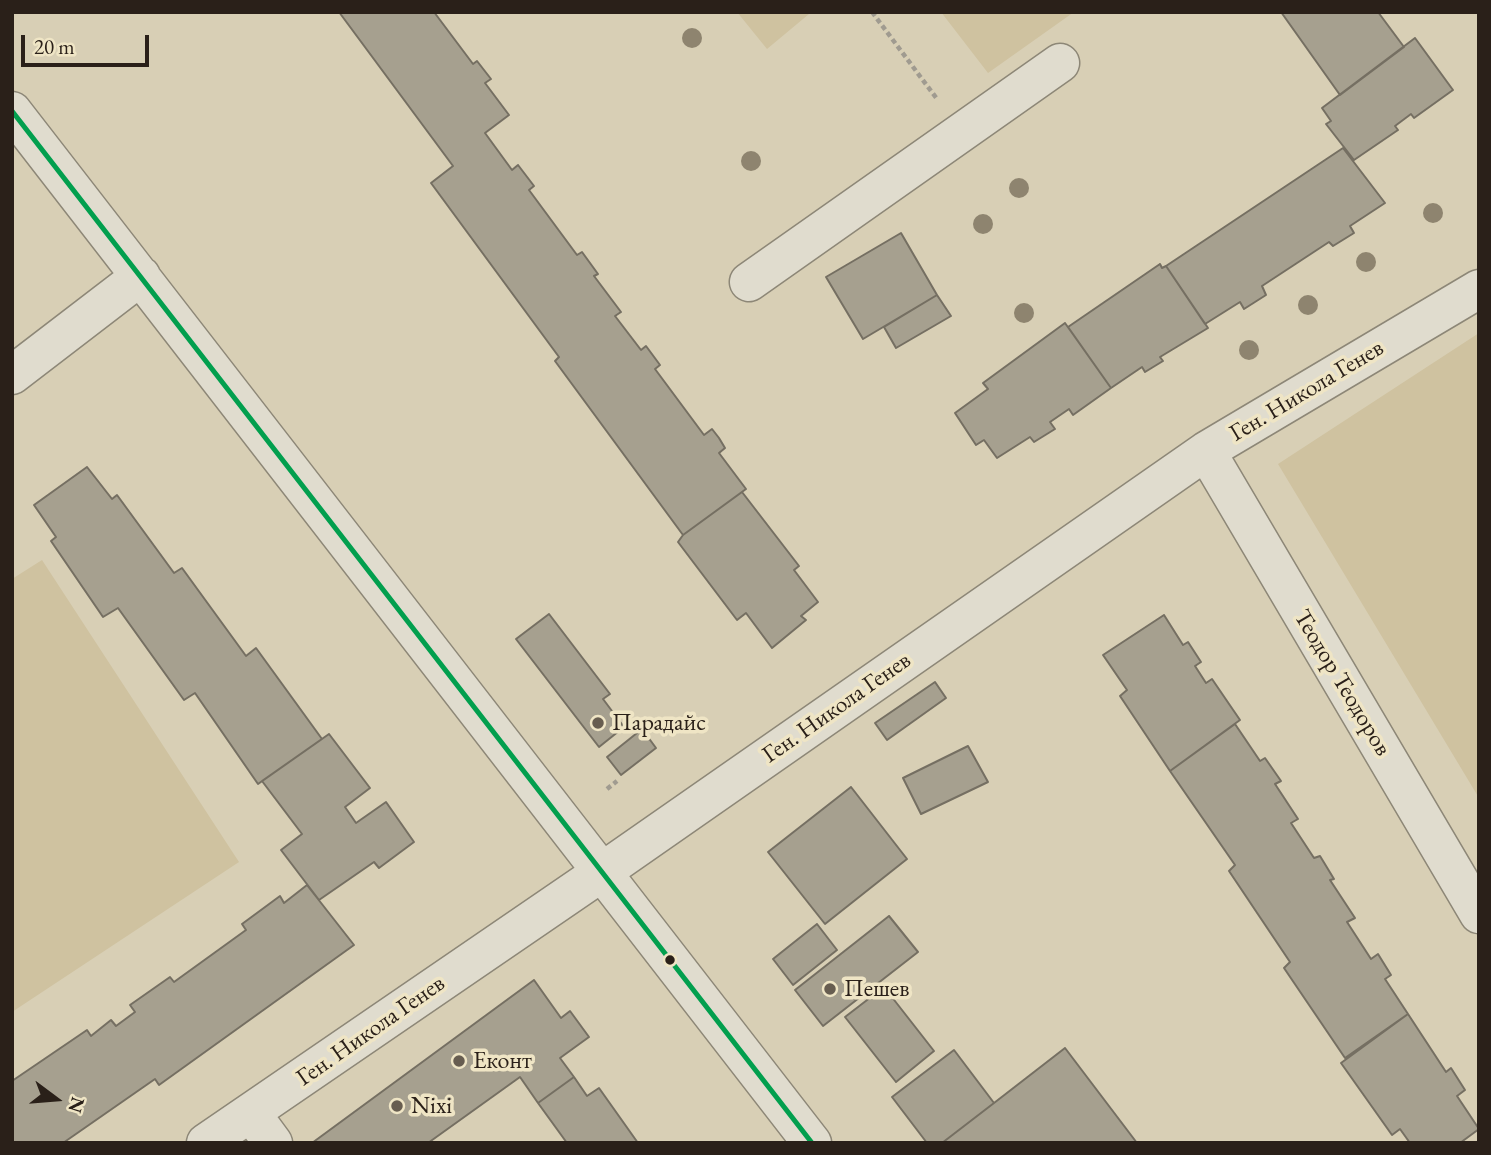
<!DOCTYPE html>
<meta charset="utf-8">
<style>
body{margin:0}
#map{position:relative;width:1491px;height:1155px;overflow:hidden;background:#d8cfb5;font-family:"EB Garamond",serif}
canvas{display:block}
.frame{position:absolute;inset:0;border:14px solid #2a2019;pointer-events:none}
.north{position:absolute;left:21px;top:1064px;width:70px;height:70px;-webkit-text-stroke:5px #efe5c5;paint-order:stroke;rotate:106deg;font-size:19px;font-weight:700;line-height:28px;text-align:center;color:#2a2019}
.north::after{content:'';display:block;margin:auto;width:24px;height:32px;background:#2a2019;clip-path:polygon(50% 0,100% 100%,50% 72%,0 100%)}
.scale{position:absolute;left:21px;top:35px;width:128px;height:32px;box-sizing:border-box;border:4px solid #2a2019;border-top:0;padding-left:9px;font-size:21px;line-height:24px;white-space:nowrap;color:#2a2019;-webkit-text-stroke:5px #efe5c5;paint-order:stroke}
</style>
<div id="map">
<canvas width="1491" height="1155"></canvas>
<div class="frame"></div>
<div class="north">N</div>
<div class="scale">20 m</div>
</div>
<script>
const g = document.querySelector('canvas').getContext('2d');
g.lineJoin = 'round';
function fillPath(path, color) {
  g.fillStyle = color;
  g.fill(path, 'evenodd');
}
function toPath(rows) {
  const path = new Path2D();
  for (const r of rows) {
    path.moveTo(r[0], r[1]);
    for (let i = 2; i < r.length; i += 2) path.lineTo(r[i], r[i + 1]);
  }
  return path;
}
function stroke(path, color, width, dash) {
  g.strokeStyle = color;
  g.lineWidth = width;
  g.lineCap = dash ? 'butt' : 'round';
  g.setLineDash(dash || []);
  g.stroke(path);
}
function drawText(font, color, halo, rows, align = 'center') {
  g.font = font + ' "EB Garamond",serif';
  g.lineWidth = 7;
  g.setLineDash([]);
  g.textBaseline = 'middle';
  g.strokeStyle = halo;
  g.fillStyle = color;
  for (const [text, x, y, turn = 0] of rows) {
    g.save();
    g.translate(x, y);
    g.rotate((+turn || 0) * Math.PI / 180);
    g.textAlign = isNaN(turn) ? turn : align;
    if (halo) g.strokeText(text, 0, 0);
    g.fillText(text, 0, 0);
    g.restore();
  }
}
const green = toPath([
 [737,12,808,12,809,14,767,49],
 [941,12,1074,12,988,73],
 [1479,333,1479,798,1278,464],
 [42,560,239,862,12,1012,12,579]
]);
const building = toPath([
 [339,12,434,12,473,64,477,61,491,79,485,83,509,115,485,133,512,170,518,165,534,186,529,190,577,255,582,252,598,274,594,276,621,312,615,316,641,350,646,346,660,365,655,369,704,435,712,429,719,438,725,448,719,453,746,489,683,535,555,361,559,357,431,183,453,166,339,12],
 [1281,12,1378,12,1404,47,1340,95,1281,12],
 [1415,38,1453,90,1414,118,1411,114,1395,126,1398,130,1354,160,1326,124,1331,121,1322,108,1415,38],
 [1343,148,1385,203,1350,226,1354,233,1333,246,1329,242,1262,286,1266,295,1244,309,1240,302,1205,324,1166,266,1343,148],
 [901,233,937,295,863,339,826,277,901,233],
 [1160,264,1162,268,1166,266,1208,328,1160,357,1163,361,1145,372,1142,367,1111,388,1068,327,1160,264],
 [937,295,951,316,896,348,884,327,937,295],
 [1065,323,1111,388,1073,415,1069,409,1050,422,1055,429,1034,442,1030,437,997,458,984,440,976,445,955,413,988,389,983,383,1065,323],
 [87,467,112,499,117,495,174,573,182,568,246,656,256,648,322,739,258,784,195,693,184,700,118,608,103,617,51,541,56,537,34,505,87,467],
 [742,492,799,566,794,570,818,602,801,616,806,620,772,648,746,613,737,620,678,542,683,535,742,492],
 [549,614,610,694,603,699,624,727,599,747,516,639,549,614],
 [1164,615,1183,645,1188,642,1201,662,1195,666,1206,683,1212,679,1240,720,1170,771,1120,696,1127,690,1103,655,1164,615],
 [935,682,946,698,887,740,875,723,935,682],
 [1235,724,1260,761,1265,758,1281,781,1275,784,1298,819,1291,823,1314,858,1320,856,1334,879,1330,880,1355,918,1347,922,1371,959,1378,954,1391,975,1385,979,1408,1014,1345,1058,1284,968,1290,962,1229,871,1235,865,1170,771,1235,724],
 [642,729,656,748,621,775,607,757,642,729],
 [329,734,370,788,345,807,356,823,386,802,414,842,379,868,374,862,319,900,281,850,302,834,262,781,329,734],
 [968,746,988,782,921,814,903,778,968,746],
 [851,787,907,859,825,924,768,852,851,787],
 [307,885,354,945,159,1085,155,1079,63,1143,12,1143,12,1081,87,1030,91,1036,111,1020,116,1026,135,1012,130,1005,170,977,174,982,246,930,242,924,280,896,284,903,307,885],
 [889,916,918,952,823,1026,795,990,889,916],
 [817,924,837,950,793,985,773,959,817,924],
 [534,980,561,1018,570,1011,589,1037,560,1058,574,1077,538,1103,520,1077,428,1143,312,1143,534,980],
 [884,987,934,1051,896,1082,845,1017,884,987],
 [1408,1014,1446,1072,1451,1068,1465,1090,1457,1096,1479,1129,1460,1143,1410,1143,1400,1129,1392,1135,1341,1063,1408,1014],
 [1065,1048,1137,1143,942,1143,994,1103,1065,1048],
 [954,1050,994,1103,942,1143,927,1143,892,1097,954,1050],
 [574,1077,587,1096,599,1088,638,1143,567,1143,538,1103,574,1077]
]);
const path = toPath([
 [872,12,937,99],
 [607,789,617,781]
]);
const minor = toPath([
 [12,111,812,1143],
 [749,282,1060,63],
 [12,375,141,276],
 [1206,451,1479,914],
 [251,1113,273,1143],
 [206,1143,602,872,1206,451,1479,289]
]);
const bus1 = toPath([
 [12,111,812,1143]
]);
const trees = [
 [692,38],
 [751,161],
 [1019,188],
 [1433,213],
 [983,224],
 [1366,262],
 [1308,305],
 [1024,313],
 [1249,350]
];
const markers = [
 [598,723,7,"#675d50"],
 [670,960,6,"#2a2019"],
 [830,989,7,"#675d50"],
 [459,1061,7,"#675d50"],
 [397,1106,7,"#675d50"]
];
const streetNames = [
 ["Ген. Никола Генев",1307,391,-31],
 ["Теодор Теодоров",1342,683,59],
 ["Ген. Никола Генев",837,708,-35],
 ["Ген. Никола Генев",371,1031,-35]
];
const poiNames = [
 ["Парадайс",612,723],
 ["Пешев",844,989],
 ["Еконт",473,1061],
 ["Nixi",411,1106]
];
fillPath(green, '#cfc2a0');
fillPath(building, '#a6a08f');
stroke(building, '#756f62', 2);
stroke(minor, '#8d8777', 41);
stroke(path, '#a09b90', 4.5, [5, 3.5]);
stroke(minor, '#e0dcce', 38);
stroke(bus1, '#029f4e', 5);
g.fillStyle = '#8e846f';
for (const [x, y] of trees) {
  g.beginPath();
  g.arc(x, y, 10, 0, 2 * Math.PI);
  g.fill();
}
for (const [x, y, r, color] of markers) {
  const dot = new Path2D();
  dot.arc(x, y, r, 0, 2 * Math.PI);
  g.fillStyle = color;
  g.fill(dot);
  stroke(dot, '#efe5c5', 2.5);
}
drawText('24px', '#2a2019', '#efe5c5', streetNames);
drawText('24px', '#2a2019', '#efe5c5', poiNames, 'left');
</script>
